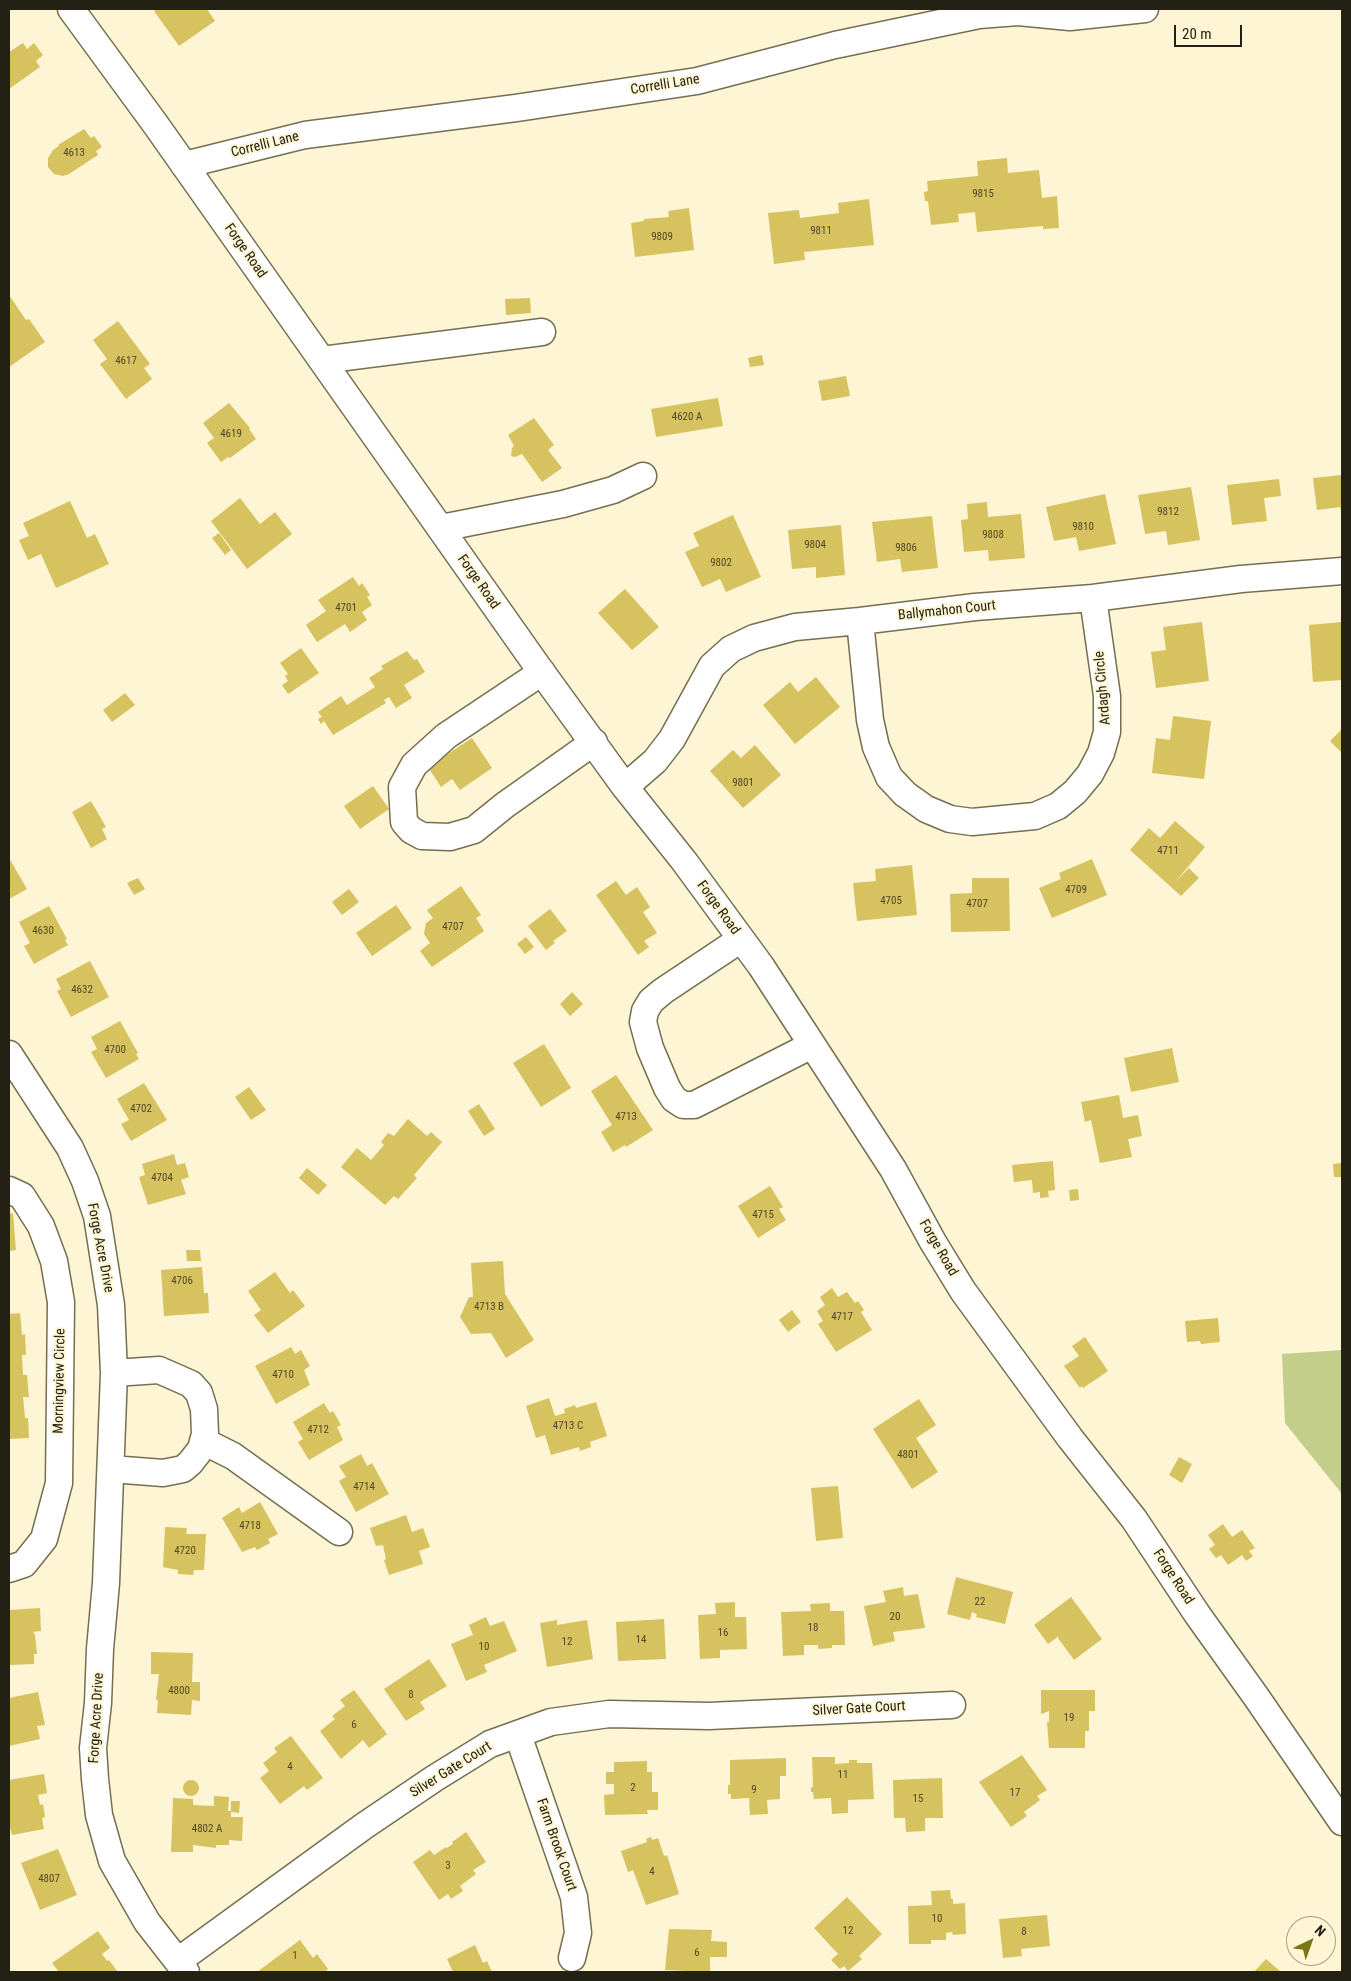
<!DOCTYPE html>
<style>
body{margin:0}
#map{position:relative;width:1351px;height:1981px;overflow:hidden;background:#fdf5d3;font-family:"Roboto Condensed",sans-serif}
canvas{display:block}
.frame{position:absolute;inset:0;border:10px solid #232014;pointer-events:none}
.north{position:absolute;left:1286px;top:1916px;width:50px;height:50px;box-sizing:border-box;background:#fdf5d3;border:1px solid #a6a087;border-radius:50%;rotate:42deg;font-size:14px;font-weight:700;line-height:20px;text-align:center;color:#232014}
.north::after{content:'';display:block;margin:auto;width:18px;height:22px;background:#7e7518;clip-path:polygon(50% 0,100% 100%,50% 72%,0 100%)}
.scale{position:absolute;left:1174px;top:25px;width:68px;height:22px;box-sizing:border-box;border:2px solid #232014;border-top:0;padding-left:6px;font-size:15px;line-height:18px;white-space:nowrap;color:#232014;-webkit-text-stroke:4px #fdf5d3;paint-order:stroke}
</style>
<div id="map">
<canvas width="1351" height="1981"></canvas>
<div class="frame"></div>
<div class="north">N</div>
<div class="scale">20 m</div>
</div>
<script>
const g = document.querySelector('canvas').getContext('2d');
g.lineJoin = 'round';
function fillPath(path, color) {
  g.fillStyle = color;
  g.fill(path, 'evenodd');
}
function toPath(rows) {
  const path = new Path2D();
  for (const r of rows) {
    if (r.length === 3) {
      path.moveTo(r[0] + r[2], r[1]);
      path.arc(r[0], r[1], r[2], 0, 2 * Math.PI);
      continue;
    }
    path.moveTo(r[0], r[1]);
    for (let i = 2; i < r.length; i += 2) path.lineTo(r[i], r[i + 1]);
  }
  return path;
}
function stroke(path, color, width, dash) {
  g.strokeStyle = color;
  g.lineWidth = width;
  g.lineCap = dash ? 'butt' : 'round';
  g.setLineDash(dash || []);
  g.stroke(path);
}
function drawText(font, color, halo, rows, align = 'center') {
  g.font = font + ' "Roboto Condensed",sans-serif';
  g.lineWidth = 4;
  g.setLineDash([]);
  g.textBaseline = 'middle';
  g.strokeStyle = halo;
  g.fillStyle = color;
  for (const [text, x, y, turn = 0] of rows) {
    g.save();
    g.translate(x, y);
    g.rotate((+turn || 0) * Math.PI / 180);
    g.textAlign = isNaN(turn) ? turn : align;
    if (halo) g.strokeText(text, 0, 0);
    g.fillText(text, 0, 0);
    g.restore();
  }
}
const green = toPath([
 [1342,1350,1342,1494,1285,1423,1282,1354]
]);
const building = toPath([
 [158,9,207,9,215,21,179,46,154,11],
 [23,43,27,49,34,43,43,55,36,61,40,67,9,89,9,52],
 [84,129,91,138,94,136,102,147,96,151,98,155,69,174,63,176,54,174,48,167,48,158,53,150,59,146,58,145],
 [1007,158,1008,173,1039,170,1042,198,1057,196,1059,228,1043,229,1043,226,977,232,975,212,958,214,959,222,931,225,928,201,925,201,924,192,928,191,927,181,978,176,977,161],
 [869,199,874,245,804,252,805,260,774,264,768,213,799,210,800,218,839,213,838,203],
 [689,208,694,250,635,257,631,223,644,221,644,219,669,217,668,211],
 [9,295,26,320,29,319,45,342,9,367],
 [530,298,531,313,506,315,505,299],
 [118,321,150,364,144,368,152,379,126,399,100,364,107,359,93,340],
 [762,355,764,365,750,367,748,358],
 [846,376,850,396,822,401,818,381],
 [718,398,723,426,656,437,651,409],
 [229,403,250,428,249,429,256,439,230,458,228,457,221,462,207,443,214,438,203,423],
 [534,418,554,445,548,450,562,468,542,482,522,454,515,457,511,456,512,448,514,446,508,435],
 [1342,475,1342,514,1340,507,1317,510,1313,478],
 [1279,479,1281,496,1264,498,1267,521,1232,525,1227,485],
 [1191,487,1200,540,1168,545,1166,531,1145,534,1138,495],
 [1105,494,1116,544,1079,551,1076,537,1054,541,1046,507],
 [240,498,260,524,275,512,292,534,247,569,211,521],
 [70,501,87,538,95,534,109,564,56,588,41,554,28,560,19,540,29,536,23,523],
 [987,502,988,517,1021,514,1025,558,989,561,988,550,964,552,961,520,968,519,967,504],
 [733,515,761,577,726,592,720,579,702,587,685,552,699,546,693,533],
 [932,516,938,568,902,572,900,559,877,562,872,522],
 [841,525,845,575,816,578,816,567,792,569,788,530],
 [219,533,231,550,225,555,212,538],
 [353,577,359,586,362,583,370,595,367,597,372,605,362,612,367,620,350,632,345,624,317,642,306,625,326,611,318,600],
 [625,589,659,627,632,650,598,613],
 [1202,622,1209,681,1156,688,1151,652,1166,650,1163,627],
 [1342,622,1342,680,1313,682,1309,625],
 [301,648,319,673,288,694,282,685,288,681,285,676,288,674,280,663],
 [407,651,414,660,417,659,425,672,404,685,412,698,396,708,389,697,384,700,386,703,333,735,324,721,321,724,318,719,322,717,318,712,341,696,347,705,375,687,369,678,383,669,381,666],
 [816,677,840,707,795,744,763,705,790,682,798,692],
 [125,693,135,705,112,722,103,710],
 [1173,716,1211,721,1204,779,1152,773,1156,738,1170,740],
 [1342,729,1342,753,1330,741],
 [472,738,492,768,460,790,452,779,441,787,428,767],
 [755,745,781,775,743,808,710,771,733,750,741,758],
 [373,786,389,809,360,829,344,806],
 [91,801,106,827,102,829,107,839,91,848,72,812],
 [1175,821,1205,847,1175,882,1189,868,1199,878,1181,896,1130,850,1149,828,1160,838],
 [9,858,27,889,9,899],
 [1092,859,1107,895,1052,918,1039,888,1061,879,1059,873],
 [912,865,917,915,857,921,853,883,876,881,875,869],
 [138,878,145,889,134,895,127,883],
 [972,878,1009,878,1010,931,951,932,950,894,972,893],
 [616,881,626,895,637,887,650,907,643,912,657,933,644,941,649,947,638,955,596,895],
 [461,886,481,915,476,918,484,931,432,967,420,951,430,943,424,934,426,923,433,918,427,910],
 [349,889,359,902,342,915,332,902],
 [396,905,412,928,372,956,356,933],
 [49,906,67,939,65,940,68,945,34,964,24,946,30,943,19,922],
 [550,909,567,931,553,941,555,943,546,950,528,926],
 [526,937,534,947,525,954,517,944],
 [90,961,109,997,71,1017,57,991,61,989,56,979],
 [572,992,583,1004,570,1016,560,1004],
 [120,1021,138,1053,136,1054,139,1059,106,1078,91,1052,97,1049,91,1037],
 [544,1044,571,1088,541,1107,513,1063],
 [1172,1048,1179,1082,1131,1092,1124,1058],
 [616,1075,653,1130,626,1147,625,1145,613,1152,601,1132,612,1125,591,1091],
 [144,1083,167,1120,131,1141,121,1124,129,1120,117,1099],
 [249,1087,266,1110,251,1120,235,1097],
 [1119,1095,1123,1118,1138,1115,1142,1136,1128,1139,1132,1157,1100,1163,1091,1120,1085,1122,1081,1102],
 [479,1104,495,1129,484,1136,468,1111],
 [408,1119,427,1136,431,1132,442,1142,414,1175,417,1178,398,1199,394,1196,385,1205,341,1167,357,1148,371,1160,384,1145,381,1142,388,1133,394,1136],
 [174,1154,177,1165,185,1163,189,1177,181,1180,186,1194,148,1205,139,1177,145,1175,142,1164],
 [1053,1161,1055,1190,1048,1191,1049,1197,1040,1198,1040,1192,1033,1193,1032,1180,1014,1182,1012,1165],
 [1342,1163,1342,1177,1334,1177,1333,1164],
 [307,1168,327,1185,318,1195,299,1178],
 [770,1186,783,1207,779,1209,786,1220,758,1238,738,1206],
 [1078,1189,1079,1200,1070,1201,1069,1190],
 [13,1213,16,1250,9,1251,9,1214],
 [186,1250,200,1250,201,1261,187,1261],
 [503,1261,505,1294,534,1340,506,1358,491,1333,471,1334,460,1317,469,1297,473,1297,471,1263],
 [202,1267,204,1293,208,1293,209,1313,164,1316,161,1270],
 [275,1272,290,1293,293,1290,305,1306,268,1333,254,1315,261,1310,248,1291],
 [832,1288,838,1297,847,1292,855,1303,858,1301,864,1310,861,1312,872,1330,836,1352,818,1324,823,1321,817,1311,825,1305,820,1297],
 [792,1310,801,1322,788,1332,779,1320],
 [20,1313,22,1335,25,1334,26,1355,22,1355,23,1375,27,1375,29,1397,23,1397,25,1418,28,1418,29,1438,9,1439,9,1314],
 [1218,1318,1220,1342,1201,1344,1200,1341,1187,1342,1185,1321],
 [1085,1337,1108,1371,1083,1388,1082,1386,1080,1388,1064,1366,1079,1356,1072,1346],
 [291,1347,295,1354,301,1350,310,1366,304,1370,310,1385,276,1404,255,1366],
 [549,1398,555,1416,565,1413,564,1409,575,1405,576,1408,596,1402,607,1436,590,1442,591,1447,580,1451,579,1447,551,1455,545,1435,536,1438,526,1406],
 [919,1399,936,1425,916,1438,938,1472,912,1489,873,1429],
 [324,1403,330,1413,333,1411,341,1425,337,1427,343,1440,309,1460,298,1442,303,1439,293,1422],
 [361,1454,367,1466,372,1463,389,1494,356,1512,339,1481,346,1477,339,1466],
 [1179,1457,1192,1464,1182,1483,1169,1475],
 [838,1486,843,1538,816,1541,811,1488],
 [260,1502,278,1534,268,1539,270,1543,257,1550,255,1547,242,1552,222,1518,239,1507,242,1513],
 [406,1515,412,1532,423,1528,430,1547,419,1551,423,1564,389,1575,384,1560,386,1559,383,1545,376,1546,370,1528],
 [1223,1524,1232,1537,1242,1530,1255,1548,1249,1551,1253,1556,1246,1561,1242,1555,1228,1565,1221,1555,1216,1558,1209,1549,1215,1545,1208,1535],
 [165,1527,187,1528,186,1534,206,1534,204,1570,194,1570,193,1575,178,1574,178,1570,163,1567],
 [956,1577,1013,1592,1005,1624,976,1617,977,1614,972,1612,970,1620,947,1614],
 [903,1587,904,1596,918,1594,925,1628,893,1632,895,1641,873,1646,864,1606,886,1602,883,1591],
 [1071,1597,1102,1639,1074,1660,1058,1638,1059,1636,1048,1644,1034,1625],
 [735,1602,735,1617,746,1617,747,1649,720,1650,720,1658,700,1659,698,1615,716,1614,715,1603],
 [830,1603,830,1611,844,1611,845,1645,832,1645,832,1648,818,1649,818,1645,804,1645,804,1655,783,1656,781,1612,811,1611,810,1604],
 [40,1608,41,1631,33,1632,35,1634,37,1654,34,1654,34,1664,9,1665,9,1610],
 [486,1617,490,1626,504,1621,517,1651,484,1665,487,1672,466,1681,451,1644,473,1635,469,1625],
 [664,1619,666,1659,618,1661,616,1622],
 [557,1620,557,1625,587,1620,593,1659,547,1667,540,1623],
 [151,1652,193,1653,192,1682,200,1682,200,1701,192,1700,191,1715,157,1713,158,1700,156,1700,159,1674,151,1674],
 [429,1659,447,1686,420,1702,425,1709,406,1721,384,1689],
 [354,1690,387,1734,369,1748,363,1740,341,1759,320,1731,335,1719,332,1716,345,1706,340,1700],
 [1041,1690,1095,1690,1095,1711,1089,1711,1089,1731,1085,1731,1085,1748,1049,1748,1047,1722,1049,1722,1049,1711,1041,1714],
 [38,1692,45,1725,37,1726,40,1739,9,1746,9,1698],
 [291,1736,323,1778,307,1790,304,1786,280,1804,260,1778,269,1771,263,1763,277,1752,274,1748],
 [1022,1755,1047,1790,1037,1796,1040,1800,1024,1812,1027,1816,1011,1827,979,1782],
 [812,1757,835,1757,835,1764,849,1763,849,1760,857,1760,857,1763,872,1763,874,1799,848,1800,848,1813,832,1814,831,1798,814,1799,813,1792,811,1792,811,1787,813,1787],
 [786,1758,786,1776,780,1776,780,1799,767,1800,768,1814,750,1815,749,1798,731,1799,731,1794,728,1794,728,1785,730,1785,730,1760],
 [647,1761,647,1772,652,1772,652,1792,658,1792,658,1810,647,1810,648,1814,605,1815,604,1795,614,1794,614,1784,606,1784,606,1772,614,1772,614,1762],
 [44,1774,47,1793,38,1795,40,1805,43,1804,45,1817,42,1818,44,1829,12,1835,9,1823,9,1780],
 [942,1778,943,1818,925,1818,925,1831,906,1832,905,1818,894,1818,893,1780],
 [191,1788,8],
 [214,1796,229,1797,228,1811,231,1811,231,1817,243,1817,242,1841,229,1840,229,1845,216,1845,216,1848,193,1845,193,1852,171,1852,173,1798,193,1799,193,1805,214,1806],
 [231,1801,240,1801,239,1813,231,1812],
 [466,1832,486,1862,473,1870,476,1874,460,1886,463,1891,451,1899,448,1894,439,1900,413,1862,430,1850,434,1855,446,1847,447,1848,453,1844,452,1842],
 [651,1837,652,1840,658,1838,664,1856,667,1855,679,1894,646,1905,633,1870,628,1872,621,1851,647,1842,646,1839],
 [58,1849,77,1895,40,1910,21,1863],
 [950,1890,951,1899,953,1899,953,1904,965,1903,966,1934,953,1935,952,1932,946,1933,946,1940,931,1940,931,1944,909,1944,908,1906,932,1905,931,1891],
 [847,1897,882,1934,859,1956,862,1959,848,1971,844,1966,840,1969,831,1960,838,1954,814,1928],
 [1047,1915,1050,1946,1021,1949,1022,1956,1003,1958,999,1919],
 [669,1929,712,1930,711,1941,727,1942,727,1957,710,1957,710,1972,665,1970],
 [98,1931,110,1948,102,1954,107,1961,109,1960,117,1971,59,1972,52,1963],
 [300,1940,313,1958,317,1954,328,1969,324,1972,257,1972],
 [475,1945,483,1963,487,1961,492,1972,453,1972,447,1959],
 [1266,1959,1281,1972,1254,1972]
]);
const minor = toPath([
 [71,9,156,125,538,667,625,787,684,861,761,966,893,1169,933,1242,963,1291,1070,1438,1134,1519,1197,1614,1257,1698,1342,1822],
 [184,165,305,135,516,108,697,81,835,45,979,15,1018,12,1070,17,1145,9],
 [322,360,542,332],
 [441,528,563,504,613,490,643,476],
 [860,621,870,720,876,747,889,777,905,794,926,809,950,819,972,822,1035,816,1058,806,1075,792,1090,774,1101,753,1107,732,1107,696,1093,598],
 [542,672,446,736,414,765,402,787,404,822,411,830,422,836,450,837,474,830,505,805,594,742],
 [625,787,655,761,672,739,712,666,731,649,754,638,795,627,860,621,975,607,1093,598,1241,579,1342,571],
 [741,939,663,991,651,1001,645,1011,643,1022,650,1048,667,1088,674,1099,683,1105,694,1105,812,1045],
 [9,1054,70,1148,85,1181,97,1216,111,1305,114,1373,106,1583,100,1649,98,1703,93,1748,95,1779,99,1815,112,1861,147,1922,186,1972],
 [9,1190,22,1196,41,1226,54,1261,61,1302,59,1483,44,1539,24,1564,9,1569],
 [203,1441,233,1456,339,1532],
 [111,1469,163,1473,183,1469,190,1463,201,1449,205,1434,204,1409,199,1393,191,1384,159,1370,114,1373],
 [518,1735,574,1897,578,1933,572,1958],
 [178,1961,364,1826,435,1778,490,1744,551,1722,609,1714,709,1716,952,1705]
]);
const numberNames = [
 ["4613",74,153],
 ["9815",983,194],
 ["9811",821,231],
 ["9809",662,237],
 ["4617",126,361],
 ["4620 A",687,417],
 ["4619",231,434],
 ["9812",1168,512],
 ["9810",1083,527],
 ["9808",993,535],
 ["9804",815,545],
 ["9806",906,548],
 ["9802",721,563],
 ["4701",346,608],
 ["9801",743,783],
 ["4711",1168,851],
 ["4709",1076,890],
 ["4705",891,901],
 ["4707",977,904],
 ["4707",453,927],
 ["4630",43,931],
 ["4632",82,990],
 ["4700",115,1050],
 ["4702",141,1109],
 ["4713",626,1117],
 ["4704",162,1178],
 ["4715",763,1215],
 ["4706",182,1281],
 ["4713 B",489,1307],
 ["4717",842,1317],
 ["4710",283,1375],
 ["4713 C",568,1426],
 ["4712",318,1430],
 ["4801",908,1455],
 ["4714",364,1487],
 ["4718",250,1526],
 ["4720",185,1551],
 ["22",980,1602],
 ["20",895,1617],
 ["18",813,1628],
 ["16",723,1633],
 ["14",641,1640],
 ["12",567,1642],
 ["10",484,1647],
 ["4800",179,1691],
 ["8",411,1695],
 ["19",1069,1718],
 ["6",354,1725],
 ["4",290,1767],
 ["11",843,1775],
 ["2",633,1788],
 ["9",754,1790],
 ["17",1015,1793],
 ["15",918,1799],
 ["4802 A",207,1829],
 ["3",448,1866],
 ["4",652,1872],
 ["4807",49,1879],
 ["10",937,1919],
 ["12",848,1931],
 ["8",1024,1932],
 ["6",697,1953],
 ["1",295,1956]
];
const streetNames = [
 ["Correlli Lane",665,85,-9],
 ["Correlli Lane",265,145,-14],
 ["Forge Road",245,251,55],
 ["Forge Road",478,582,55],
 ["Ballymahon Court",947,611,-6],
 ["Ardagh Circle",1103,688,-95],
 ["Forge Road",718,908,54],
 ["Forge Acre Drive",100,1248,79],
 ["Forge Road",938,1248,60],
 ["Morningview Circle",60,1381,-89],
 ["Forge Road",1173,1577,57],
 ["Silver Gate Court",859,1709,-3],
 ["Forge Acre Drive",97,1718,-87],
 ["Silver Gate Court",451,1770,-32],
 ["Farm Brook Court",556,1845,71]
];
fillPath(green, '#c2ce8a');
fillPath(building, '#d7c260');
stroke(minor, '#756e50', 29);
stroke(minor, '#fff', 26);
drawText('11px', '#504827', null, numberNames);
drawText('14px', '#232014', '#fdf5d3', streetNames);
</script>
